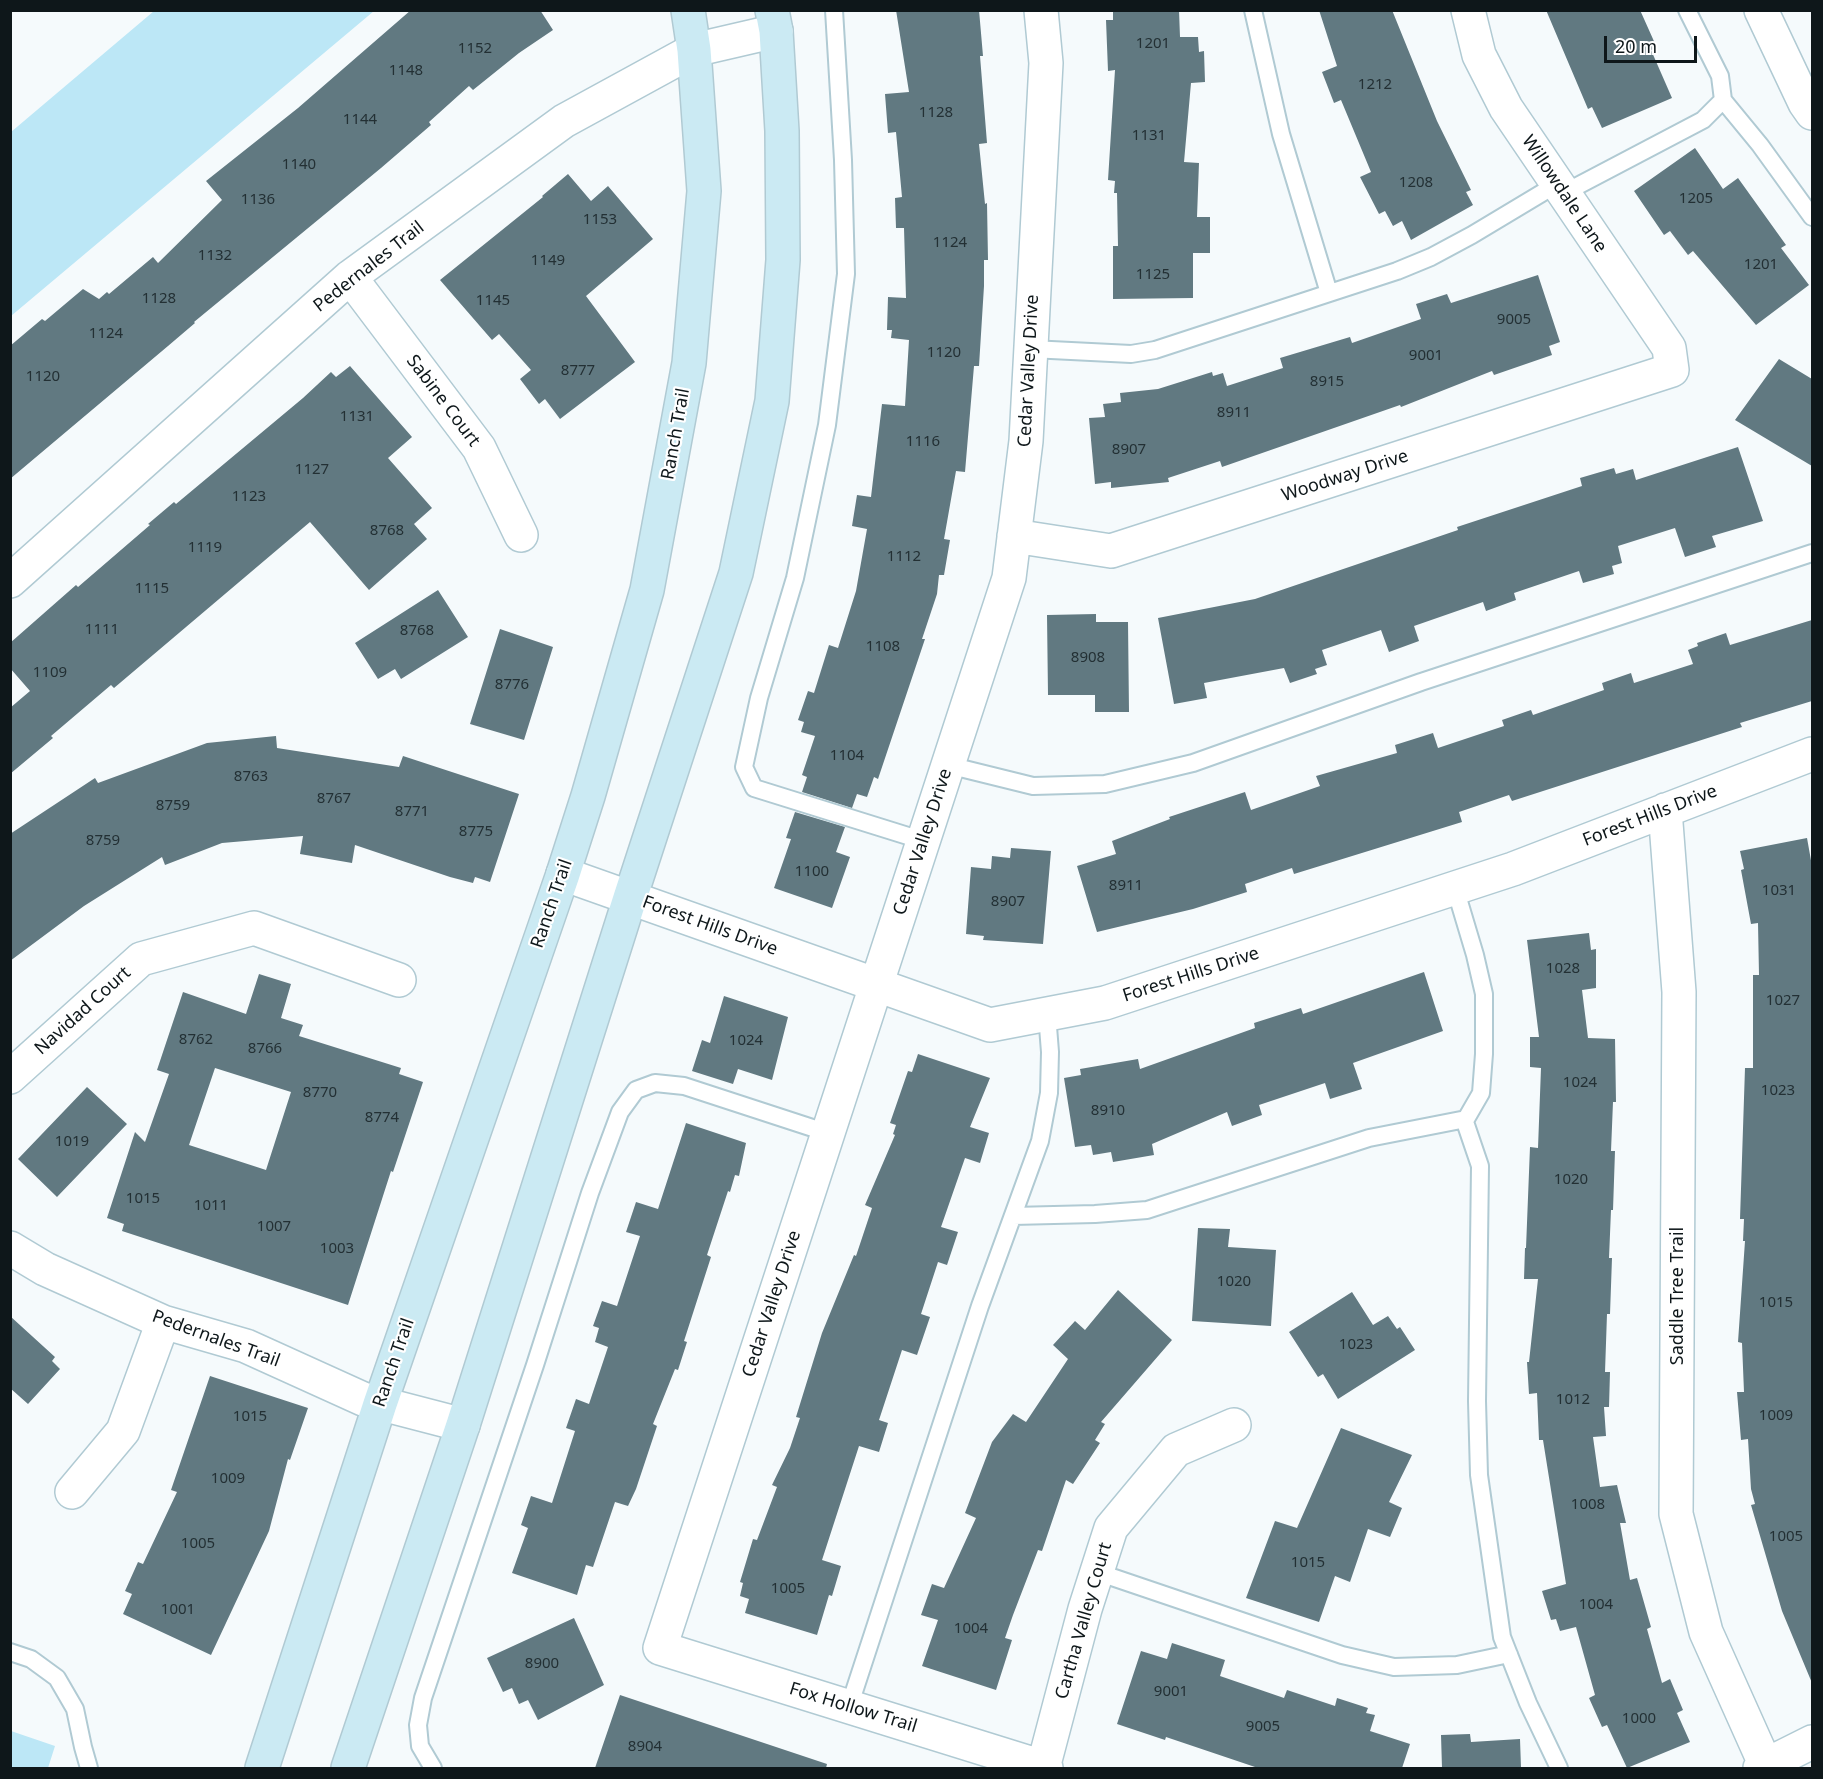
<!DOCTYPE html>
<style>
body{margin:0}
#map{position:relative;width:1823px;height:1779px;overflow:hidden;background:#f5fafc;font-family:"Noto Sans",sans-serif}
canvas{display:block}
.frame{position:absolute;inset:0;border:12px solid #0e171a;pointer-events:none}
.scale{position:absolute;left:1604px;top:36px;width:93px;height:27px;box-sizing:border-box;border:3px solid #0e171a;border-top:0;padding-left:8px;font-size:18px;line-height:21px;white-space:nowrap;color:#0e171a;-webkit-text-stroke:4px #fff;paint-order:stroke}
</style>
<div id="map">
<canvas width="1823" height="1779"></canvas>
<div class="frame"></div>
<div class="scale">20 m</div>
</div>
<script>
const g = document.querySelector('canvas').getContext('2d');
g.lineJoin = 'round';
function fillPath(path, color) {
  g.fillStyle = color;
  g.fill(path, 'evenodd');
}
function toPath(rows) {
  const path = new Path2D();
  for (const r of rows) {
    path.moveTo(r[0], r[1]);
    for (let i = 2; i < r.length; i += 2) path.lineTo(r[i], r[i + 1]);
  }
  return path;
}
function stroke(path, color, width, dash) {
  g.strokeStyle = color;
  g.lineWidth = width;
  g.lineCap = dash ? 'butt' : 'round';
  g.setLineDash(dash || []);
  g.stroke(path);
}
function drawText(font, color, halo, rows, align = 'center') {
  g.font = font + ' "Noto Sans",sans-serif';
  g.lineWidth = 4.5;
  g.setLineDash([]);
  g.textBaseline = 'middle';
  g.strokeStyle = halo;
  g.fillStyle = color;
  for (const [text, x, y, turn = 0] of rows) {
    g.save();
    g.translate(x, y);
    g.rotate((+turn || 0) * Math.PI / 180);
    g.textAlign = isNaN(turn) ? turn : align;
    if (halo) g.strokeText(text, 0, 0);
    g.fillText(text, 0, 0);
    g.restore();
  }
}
const green = toPath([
 [154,11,374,11,11,316,11,132],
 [11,1731,55,1746,48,1768,11,1768]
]);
const building = toPath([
 [411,10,540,10,553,30,519,53,473,90,469,86,429,122,431,125,381,168,194,322,195,323,168,346,10,479,10,346,42,319,45,321,83,289,99,299,107,292,109,294,153,257,158,263,222,200,206,181,298,108],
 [896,10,979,10,983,56,980,56,987,143,979,144,985,204,987,203,988,260,984,260,984,286,979,366,974,366,965,472,956,471,944,539,950,540,944,575,939,575,937,594,922,639,925,639,878,779,874,777,867,797,857,794,852,808,802,792,807,777,802,775,815,736,801,732,804,722,798,720,808,691,814,693,829,645,838,648,856,591,867,529,852,526,857,495,871,497,882,404,905,406,909,340,891,338,892,330,887,330,888,297,906,298,904,228,896,228,895,198,902,197,896,132,888,133,885,94,909,92],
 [1113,10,1179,10,1180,37,1198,37,1199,52,1204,51,1205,82,1191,83,1184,162,1199,163,1197,217,1210,217,1210,253,1193,253,1193,298,1113,299,1113,246,1118,246,1117,193,1114,193,1115,181,1108,180,1115,70,1108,71,1106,20,1113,20],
 [1319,10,1392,10,1437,121,1471,190,1466,192,1473,205,1411,240,1402,221,1393,226,1385,211,1379,214,1360,177,1371,172,1341,100,1334,103,1322,72,1337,66],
 [1546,10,1640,10,1657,48,1651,50,1672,98,1602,128,1592,107,1588,109],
 [1695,148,1723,189,1738,178,1786,245,1781,248,1809,285,1756,325,1693,251,1688,255,1670,231,1664,235,1634,191],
 [568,174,591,201,608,186,653,239,586,296,635,362,560,419,545,399,539,404,520,379,531,370,499,334,492,340,440,280,543,197,542,196],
 [1538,275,1560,342,1549,346,1552,355,1494,375,1492,371,1401,407,1400,405,1222,467,1220,461,1168,478,1169,482,1111,488,1111,482,1095,484,1089,418,1105,417,1103,404,1121,402,1120,393,1158,389,1212,372,1213,376,1223,373,1227,386,1283,368,1280,358,1350,337,1352,343,1421,319,1416,304,1447,294,1451,303],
 [1779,359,1812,379,1812,466,1735,420],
 [350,366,412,437,388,458,432,508,414,524,427,539,369,590,310,522,114,688,111,685,51,736,53,738,10,774,10,708,30,691,10,668,10,643,76,585,78,587,150,525,148,524,174,502,176,504,303,398,331,372,336,377],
 [1738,447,1763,521,1712,536,1716,547,1685,557,1675,528,1618,546,1622,563,1612,566,1614,574,1583,583,1579,571,1514,593,1516,600,1486,611,1483,602,1414,626,1419,641,1389,652,1381,630,1322,650,1327,665,1315,669,1317,674,1290,683,1284,668,1204,683,1207,698,1174,704,1158,618,1255,599,1458,530,1457,527,1582,486,1580,478,1614,468,1616,474,1633,469,1636,480],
 [438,590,468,637,401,679,395,669,378,679,355,643],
 [1096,614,1096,622,1128,622,1129,712,1095,712,1095,695,1048,695,1047,615],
 [1812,620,1812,701,1740,723,1742,727,1512,801,1509,795,1459,812,1462,822,1294,874,1292,868,1245,884,1247,892,1193,909,1097,932,1077,866,1116,854,1112,841,1170,819,1169,817,1245,792,1251,810,1320,786,1316,776,1397,753,1395,745,1433,733,1438,748,1504,726,1502,720,1531,710,1533,715,1604,690,1602,683,1631,673,1634,683,1693,664,1688,650,1698,646,1697,643,1726,633,1730,645],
 [500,629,553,647,524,740,470,724],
 [276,736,277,748,399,767,403,756,519,794,490,882,475,877,473,883,450,877,355,845,352,863,300,854,303,836,222,843,165,865,162,857,84,906,10,961,10,834,95,778,98,783,207,743],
 [795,812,845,827,836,852,850,857,832,908,774,888,791,839,786,838],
 [1807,838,1812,866,1812,1683,1782,1611,1751,1505,1755,1504,1751,1489,1748,1439,1741,1440,1737,1392,1744,1392,1742,1343,1738,1342,1745,1241,1743,1241,1744,1219,1740,1219,1745,1068,1753,1068,1753,975,1759,975,1758,923,1751,924,1741,870,1744,869,1740,851],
 [1011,848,1051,851,1043,944,983,940,984,936,966,934,971,867,991,869,992,856,1010,858],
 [1589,933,1591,950,1596,949,1596,988,1582,990,1588,1038,1615,1039,1616,1102,1613,1102,1611,1151,1615,1151,1613,1210,1611,1210,1609,1258,1612,1258,1610,1314,1607,1314,1605,1372,1610,1372,1609,1407,1604,1407,1606,1436,1593,1437,1600,1487,1617,1485,1626,1523,1620,1523,1630,1580,1637,1578,1651,1627,1647,1629,1662,1683,1670,1679,1683,1710,1677,1713,1690,1742,1627,1768,1607,1725,1602,1727,1589,1698,1595,1695,1576,1627,1560,1631,1556,1619,1551,1620,1542,1591,1566,1584,1543,1440,1539,1440,1537,1393,1529,1394,1527,1362,1529,1362,1538,1279,1524,1279,1525,1248,1526,1248,1530,1147,1538,1148,1541,1068,1530,1067,1530,1037,1539,1037,1527,940],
 [1424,972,1443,1031,1353,1063,1362,1089,1330,1099,1325,1083,1259,1105,1262,1115,1232,1126,1227,1112,1152,1144,1154,1155,1113,1162,1111,1152,1093,1155,1091,1145,1075,1147,1064,1078,1081,1075,1080,1069,1138,1059,1140,1069,1255,1028,1254,1023,1301,1008,1303,1014],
 [259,974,291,984,281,1018,303,1025,299,1036,401,1068,399,1074,423,1082,393,1172,391,1171,348,1305,122,1231,124,1224,107,1218,135,1132,145,1142,169,1074,157,1070,183,992,246,1014],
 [215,1068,291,1092,266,1170,189,1145],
 [724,996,788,1017,772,1080,738,1069,733,1084,692,1071,702,1040,710,1043],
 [918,1054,990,1078,970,1127,989,1133,980,1163,965,1158,941,1227,958,1232,947,1265,938,1262,921,1314,930,1317,917,1355,902,1350,879,1420,888,1423,879,1452,859,1446,822,1560,841,1566,832,1596,829,1595,817,1635,745,1613,749,1599,740,1596,743,1583,740,1582,753,1539,757,1540,777,1487,772,1485,790,1448,800,1418,796,1417,822,1333,854,1255,856,1256,872,1208,865,1205,895,1135,893,1134,896,1125,890,1123,908,1071,912,1072],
 [87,1087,127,1124,57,1197,18,1159],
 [686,1123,746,1143,739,1176,735,1175,730,1192,728,1191,707,1255,711,1257,684,1341,687,1342,678,1370,675,1369,653,1424,657,1426,636,1489,628,1506,615,1502,593,1567,586,1565,577,1595,512,1573,528,1528,521,1525,531,1496,552,1503,575,1431,566,1428,576,1399,589,1404,608,1347,595,1342,599,1328,593,1326,602,1301,617,1306,640,1236,626,1232,636,1202,658,1209],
 [1198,1228,1230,1229,1228,1247,1276,1250,1271,1326,1192,1321],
 [1118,1290,1172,1340,1101,1422,1105,1424,1095,1440,1100,1443,1073,1484,1066,1480,1042,1551,1038,1550,1013,1615,1005,1638,1012,1640,996,1690,922,1666,938,1620,921,1615,932,1584,944,1588,976,1518,965,1513,992,1442,1013,1414,1026,1422,1068,1359,1053,1345,1075,1321,1085,1330],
 [1352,1292,1373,1325,1388,1316,1397,1329,1400,1327,1415,1350,1338,1399,1323,1374,1318,1377,1289,1332],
 [10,1316,55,1357,52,1361,60,1369,28,1404,10,1388],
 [210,1376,308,1408,290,1460,288,1459,269,1531,211,1655,123,1614,132,1594,125,1591,138,1562,143,1564,177,1492,171,1490],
 [1341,1428,1412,1455,1389,1502,1402,1508,1390,1537,1368,1529,1350,1582,1335,1576,1319,1622,1246,1598,1275,1521,1297,1528],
 [574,1618,604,1685,538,1720,528,1700,519,1704,512,1688,503,1692,487,1658],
 [1172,1643,1225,1660,1220,1676,1284,1698,1287,1690,1335,1706,1337,1698,1368,1708,1366,1713,1375,1715,1370,1731,1410,1744,1402,1768,1258,1768,1166,1737,1165,1740,1117,1724,1141,1651,1167,1659],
 [620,1695,827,1764,826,1768,595,1768],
 [1470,1734,1471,1742,1520,1739,1521,1768,1442,1768,1441,1735]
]);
const service = toPath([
 [834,10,843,160,846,274,827,425,795,578,759,698,744,767,754,788,924,841],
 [1253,10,1281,134,1329,293],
 [1723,100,1760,145,1812,217],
 [1564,193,1703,120,1723,100,1720,76,1687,10],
 [1031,349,1131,354,1155,350,1397,271,1431,257,1472,235,1557,184],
 [948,765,1033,786,1105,784,1193,763,1421,682,1812,553],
 [1464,1119,1480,1166,1477,1401,1479,1475,1502,1637,1528,1703,1559,1768],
 [1013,1216,1095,1214,1147,1210,1369,1138,1466,1119,1481,1093,1484,1054,1484,994,1475,955,1455,888],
 [1097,1572,1342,1655,1394,1667,1457,1665,1509,1654],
 [10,1652,31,1659,57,1678,75,1709,83,1747,89,1768],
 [849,1707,980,1306,1040,1141,1049,1093,1050,1052,1047,1014],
 [433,1768,420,1746,418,1725,423,1698,535,1365,590,1193,620,1112,636,1090,655,1083,684,1086,828,1133]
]);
const minor = toPath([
 [1041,10,1046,63,1026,441,1009,578,660,1648,1046,1768],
 [350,277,479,448,521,535],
 [1014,536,1111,551,1672,370,1669,348,1506,108,1479,55,1468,10],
 [10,581,350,277,564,121,694,50,776,31],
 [1665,810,1679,992,1676,1514,1706,1632,1766,1766],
 [563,874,990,1025,1105,1003,1455,888,1513,869,1812,754],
 [10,1077,141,959,254,928,399,980],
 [10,1248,45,1269,163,1322,246,1346,363,1399,463,1425],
 [72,1492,123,1431,163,1322],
 [1043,1768,1085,1609,1111,1528,1176,1450,1234,1425],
 [1760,1768,1812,1742]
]);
const tertiary = toPath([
 [1761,10,1805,103,1812,113]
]);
const secondary = toPath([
 [262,1768,380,1404,563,874,588,796,647,590,689,363,704,191,694,50,688,10],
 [348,1768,463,1425,630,898,736,573,772,401,783,260,782,131,776,31,772,10]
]);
const numberNames = [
 ["1201",1153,44],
 ["1152",475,49],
 ["1148",406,71],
 ["1212",1375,85],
 ["1128",936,113],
 ["1144",360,120],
 ["1131",1149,136],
 ["1140",299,165],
 ["1208",1416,183],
 ["1205",1696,199],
 ["1136",258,200],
 ["1153",600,220],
 ["1124",950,243],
 ["1132",215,256],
 ["1149",548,261],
 ["1201",1761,265],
 ["1125",1153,275],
 ["1128",159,299],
 ["1145",493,301],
 ["9005",1514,320],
 ["1124",106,334],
 ["1120",944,353],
 ["9001",1426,356],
 ["8777",578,371],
 ["1120",43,377],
 ["8915",1327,382],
 ["8911",1234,413],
 ["1131",357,417],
 ["1116",923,442],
 ["8907",1129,450],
 ["1127",312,470],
 ["1123",249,497],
 ["8768",387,531],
 ["1119",205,548],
 ["1112",904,557],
 ["1115",152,589],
 ["1111",102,630],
 ["8768",417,631],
 ["1108",883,647],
 ["8908",1088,658],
 ["1109",50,673],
 ["8776",512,685],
 ["1104",847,756],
 ["8763",251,777],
 ["8767",334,799],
 ["8759",173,806],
 ["8771",412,812],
 ["8775",476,832],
 ["8759",103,841],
 ["1100",812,872],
 ["8911",1126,886],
 ["1031",1779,891],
 ["8907",1008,902],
 ["1028",1563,969],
 ["1027",1783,1001],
 ["8762",196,1040],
 ["1024",746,1041],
 ["8766",265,1049],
 ["1024",1580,1083],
 ["1023",1778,1091],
 ["8770",320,1093],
 ["8910",1108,1111],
 ["8774",382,1118],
 ["1019",72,1142],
 ["1020",1571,1180],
 ["1015",143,1199],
 ["1011",211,1206],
 ["1007",274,1227],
 ["1003",337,1249],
 ["1020",1234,1282],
 ["1015",1776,1303],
 ["1023",1356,1345],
 ["1012",1573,1400],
 ["1009",1776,1416],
 ["1015",250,1417],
 ["1009",228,1479],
 ["1008",1588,1505],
 ["1005",1786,1537],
 ["1005",198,1544],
 ["1015",1308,1563],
 ["1005",788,1589],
 ["1004",1596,1605],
 ["1001",178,1610],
 ["1004",971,1629],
 ["8900",542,1664],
 ["9001",1171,1692],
 ["1000",1639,1719],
 ["9005",1263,1727],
 ["8904",645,1747]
];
const streetNames = [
 ["Willowdale Lane",1564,194,56],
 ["Pedernales Trail",369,267,-38],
 ["Cedar Valley Drive",1029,371,-87],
 ["Sabine Court",443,401,53],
 ["Ranch Trail",676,434,-80],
 ["Woodway Drive",1345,476,-18],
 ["Forest Hills Drive",1650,816,-21],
 ["Cedar Valley Drive",923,842,-72],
 ["Ranch Trail",552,904,-71],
 ["Forest Hills Drive",710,926,20],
 ["Forest Hills Drive",1191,975,-18],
 ["Navidad Court",83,1011,-42],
 ["Saddle Tree Trail",1678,1296,-90],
 ["Cedar Valley Drive",772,1304,-72],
 ["Pedernales Trail",216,1339,20],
 ["Ranch Trail",394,1363,-71],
 ["Cartha Valley Court",1084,1621,-74],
 ["Fox Hollow Trail",853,1708,17]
];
fillPath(green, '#bce7f6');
fillPath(building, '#617981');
stroke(service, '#b0cad3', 20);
stroke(minor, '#b0cad3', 36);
stroke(tertiary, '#b0cad3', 36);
stroke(secondary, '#b0cad3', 36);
stroke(service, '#fff', 16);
stroke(minor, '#fff', 33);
stroke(tertiary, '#fff', 33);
stroke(secondary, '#cbeaf3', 33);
drawText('15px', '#233034', null, numberNames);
drawText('18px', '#0e171a', '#fff', streetNames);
</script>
